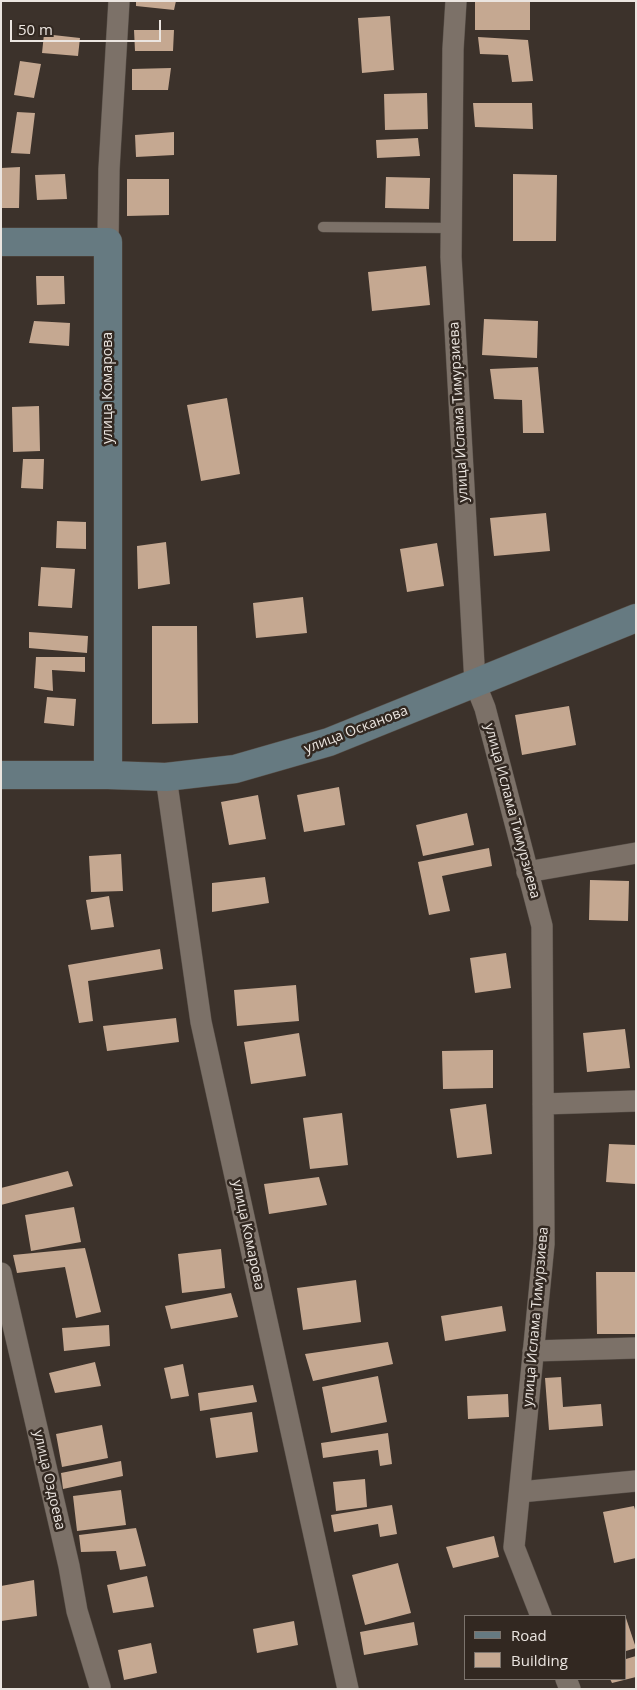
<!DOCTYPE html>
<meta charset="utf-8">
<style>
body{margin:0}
#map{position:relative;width:637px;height:1690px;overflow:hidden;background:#3c322b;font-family:"Open Sans",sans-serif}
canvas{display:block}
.frame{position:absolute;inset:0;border:2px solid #ebe5e0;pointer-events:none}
.legend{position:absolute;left:464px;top:1615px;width:162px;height:65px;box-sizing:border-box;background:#322821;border:1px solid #7c746d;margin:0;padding:6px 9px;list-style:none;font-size:15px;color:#ebe5e0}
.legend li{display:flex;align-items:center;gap:10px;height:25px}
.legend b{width:25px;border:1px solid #7c746d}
.scale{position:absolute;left:10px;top:20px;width:151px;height:22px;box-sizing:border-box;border:2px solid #ebe5e0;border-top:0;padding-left:6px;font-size:15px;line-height:18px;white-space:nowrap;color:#ebe5e0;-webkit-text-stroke:4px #322821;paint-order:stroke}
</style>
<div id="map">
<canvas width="637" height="1690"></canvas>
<div class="frame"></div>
<ul class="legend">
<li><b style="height:6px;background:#667a81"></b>Road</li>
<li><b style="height:14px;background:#c5a891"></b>Building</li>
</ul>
<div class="scale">50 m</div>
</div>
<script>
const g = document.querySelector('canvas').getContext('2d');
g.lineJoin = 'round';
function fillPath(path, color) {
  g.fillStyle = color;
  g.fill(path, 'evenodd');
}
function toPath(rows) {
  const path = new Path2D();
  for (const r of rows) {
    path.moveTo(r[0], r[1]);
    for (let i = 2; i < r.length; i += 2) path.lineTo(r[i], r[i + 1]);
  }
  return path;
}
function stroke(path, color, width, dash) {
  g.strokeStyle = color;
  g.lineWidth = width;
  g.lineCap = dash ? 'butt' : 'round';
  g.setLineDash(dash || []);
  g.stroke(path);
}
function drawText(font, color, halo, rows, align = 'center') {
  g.font = font + ' "Open Sans",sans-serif';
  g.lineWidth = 5;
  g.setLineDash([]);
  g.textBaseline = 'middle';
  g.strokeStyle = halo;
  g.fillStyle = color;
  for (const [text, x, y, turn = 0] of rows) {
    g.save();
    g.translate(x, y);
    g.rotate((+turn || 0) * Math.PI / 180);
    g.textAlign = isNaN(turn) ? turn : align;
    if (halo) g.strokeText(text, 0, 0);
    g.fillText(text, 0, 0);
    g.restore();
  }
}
const building = toPath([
 [136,1,176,1,174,10,136,6],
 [475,1,530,1,530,30,475,30],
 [390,16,394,70,362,73,358,18],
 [134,30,174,30,173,51,135,51],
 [44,34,80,38,78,56,42,53],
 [478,37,528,40,533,81,512,82,508,55,480,54],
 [20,61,41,64,34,98,14,95],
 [171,68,168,90,132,90,132,69],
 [427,93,428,129,385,130,384,94],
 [473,103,532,103,533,129,475,127],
 [17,112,35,113,30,154,11,153],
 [174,132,174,155,136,157,135,135],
 [418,138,420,156,377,158,376,140],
 [20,167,19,208,1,208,1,168],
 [65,174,67,199,37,200,35,175],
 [513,174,557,175,556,241,513,241],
 [386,177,430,178,429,209,385,208],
 [127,179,169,179,169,215,127,216],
 [426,266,430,305,372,311,368,272],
 [36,276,64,276,65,304,37,305],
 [484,319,538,321,537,358,482,355],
 [34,321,70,323,69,346,29,343],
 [538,367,544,433,523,433,522,400,494,399,490,369],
 [227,398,240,474,201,481,187,405],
 [39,406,40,451,13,452,12,407],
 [23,459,44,459,43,489,21,488],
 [546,513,550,551,494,556,490,518],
 [57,521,86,522,86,549,56,548],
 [166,542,170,584,138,589,137,546],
 [437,543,444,586,407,592,400,549],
 [41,567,75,569,72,608,38,606],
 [303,597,307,633,256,638,253,603],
 [152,626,197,626,198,723,152,724],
 [29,632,88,636,87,653,29,648],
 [36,657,85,657,85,672,52,670,53,691,34,688],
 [47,697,76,699,74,726,44,723],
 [569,706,576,745,522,755,515,715],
 [339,787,345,825,304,832,297,795],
 [258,795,266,839,229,845,221,802],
 [467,813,474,845,423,856,416,825],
 [489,848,492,866,442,876,450,911,429,915,418,862],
 [121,854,123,891,91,892,89,856],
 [265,877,269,903,212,912,212,883],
 [590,880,629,881,628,921,589,920],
 [109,896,114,927,91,930,86,900],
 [160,949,163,969,88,981,93,1021,79,1023,68,965],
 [506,953,511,988,475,993,470,958],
 [296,985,299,1021,237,1026,234,990],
 [176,1018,179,1042,107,1051,103,1026],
 [625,1029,630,1068,587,1072,583,1033],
 [299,1033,306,1076,251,1084,244,1042],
 [493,1050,493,1088,443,1089,442,1051],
 [486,1104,492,1154,457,1158,450,1109],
 [342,1113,348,1165,310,1169,303,1118],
 [609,1144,636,1145,636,1184,606,1182],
 [68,1171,73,1186,1,1205,1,1188],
 [319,1177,327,1205,269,1214,264,1184],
 [74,1207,81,1242,31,1251,25,1215],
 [85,1248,101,1312,76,1318,65,1267,17,1273,13,1255],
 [221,1249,225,1288,182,1293,178,1254],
 [596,1272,636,1272,636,1334,597,1334],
 [356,1280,361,1322,303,1330,297,1288],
 [231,1293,238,1317,171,1329,165,1306],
 [502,1306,506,1331,445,1341,441,1316],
 [109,1325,110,1346,64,1351,62,1328],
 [388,1342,393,1364,313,1381,305,1354],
 [95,1362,101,1386,55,1393,49,1373],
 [183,1364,189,1396,171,1399,164,1368],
 [378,1376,387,1422,331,1433,322,1387],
 [561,1377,563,1407,601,1404,603,1426,549,1430,545,1378],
 [253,1385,257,1402,200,1411,198,1393],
 [508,1394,509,1417,468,1419,467,1396],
 [252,1412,258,1452,216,1458,210,1418],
 [102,1425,108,1458,62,1467,56,1434],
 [388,1433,392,1464,380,1466,378,1450,323,1458,321,1443],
 [121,1461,123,1476,63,1489,61,1473],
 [365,1479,367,1507,336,1511,333,1482],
 [121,1490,126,1525,77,1531,73,1496],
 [392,1505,397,1534,380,1537,378,1524,334,1532,331,1515],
 [634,1506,636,1513,636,1558,614,1563,603,1512],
 [136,1528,146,1566,120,1570,116,1551,81,1552,79,1535],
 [494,1536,499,1557,453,1568,446,1547],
 [398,1563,411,1613,365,1625,352,1575],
 [147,1576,154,1607,113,1613,107,1585],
 [34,1580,37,1616,1,1621,1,1586],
 [626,1618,636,1648,626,1651],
 [294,1621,298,1645,257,1653,253,1629],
 [414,1622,418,1645,364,1655,360,1632],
 [151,1643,157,1673,124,1680,118,1650],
 [636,1656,636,1677,612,1683,610,1679,626,1679,626,1659]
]);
const lane = toPath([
 [323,227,451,228]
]);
const street = toPath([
 [456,1,453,49,451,257,475,683,485,708,542,926,544,1244,514,1547,541,1616],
 [108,242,109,169,119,1],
 [166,777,201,1022,348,1689],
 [527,872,636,853],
 [543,1104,636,1101],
 [1,1273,69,1566,77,1611,100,1687],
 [533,1351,636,1348],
 [520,1492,636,1481],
 [566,1679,570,1689]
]);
const secondary = toPath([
 [1,242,108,242,108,775],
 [1,775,108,775,166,777,235,769,329,742,636,618]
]);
const streetNames = [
 ["улица Комарова",108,388,-90],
 ["улица Ислама Тимурзиева",459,412,-93],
 ["улица Осканова",356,730,-21],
 ["улица Ислама Тимурзиева",512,811,75],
 ["улица Комарова",248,1235,78],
 ["улица Ислама Тимурзиева",536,1317,-85],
 ["улица Оздоева",49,1480,77]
];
fillPath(building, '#c5a891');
stroke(lane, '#574f48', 11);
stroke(street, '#574f48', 22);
stroke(secondary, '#574f48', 29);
stroke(lane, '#7c7168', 10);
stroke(street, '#7c7168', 21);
stroke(secondary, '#667a81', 28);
drawText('14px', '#ebe5e0', '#322821', streetNames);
</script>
